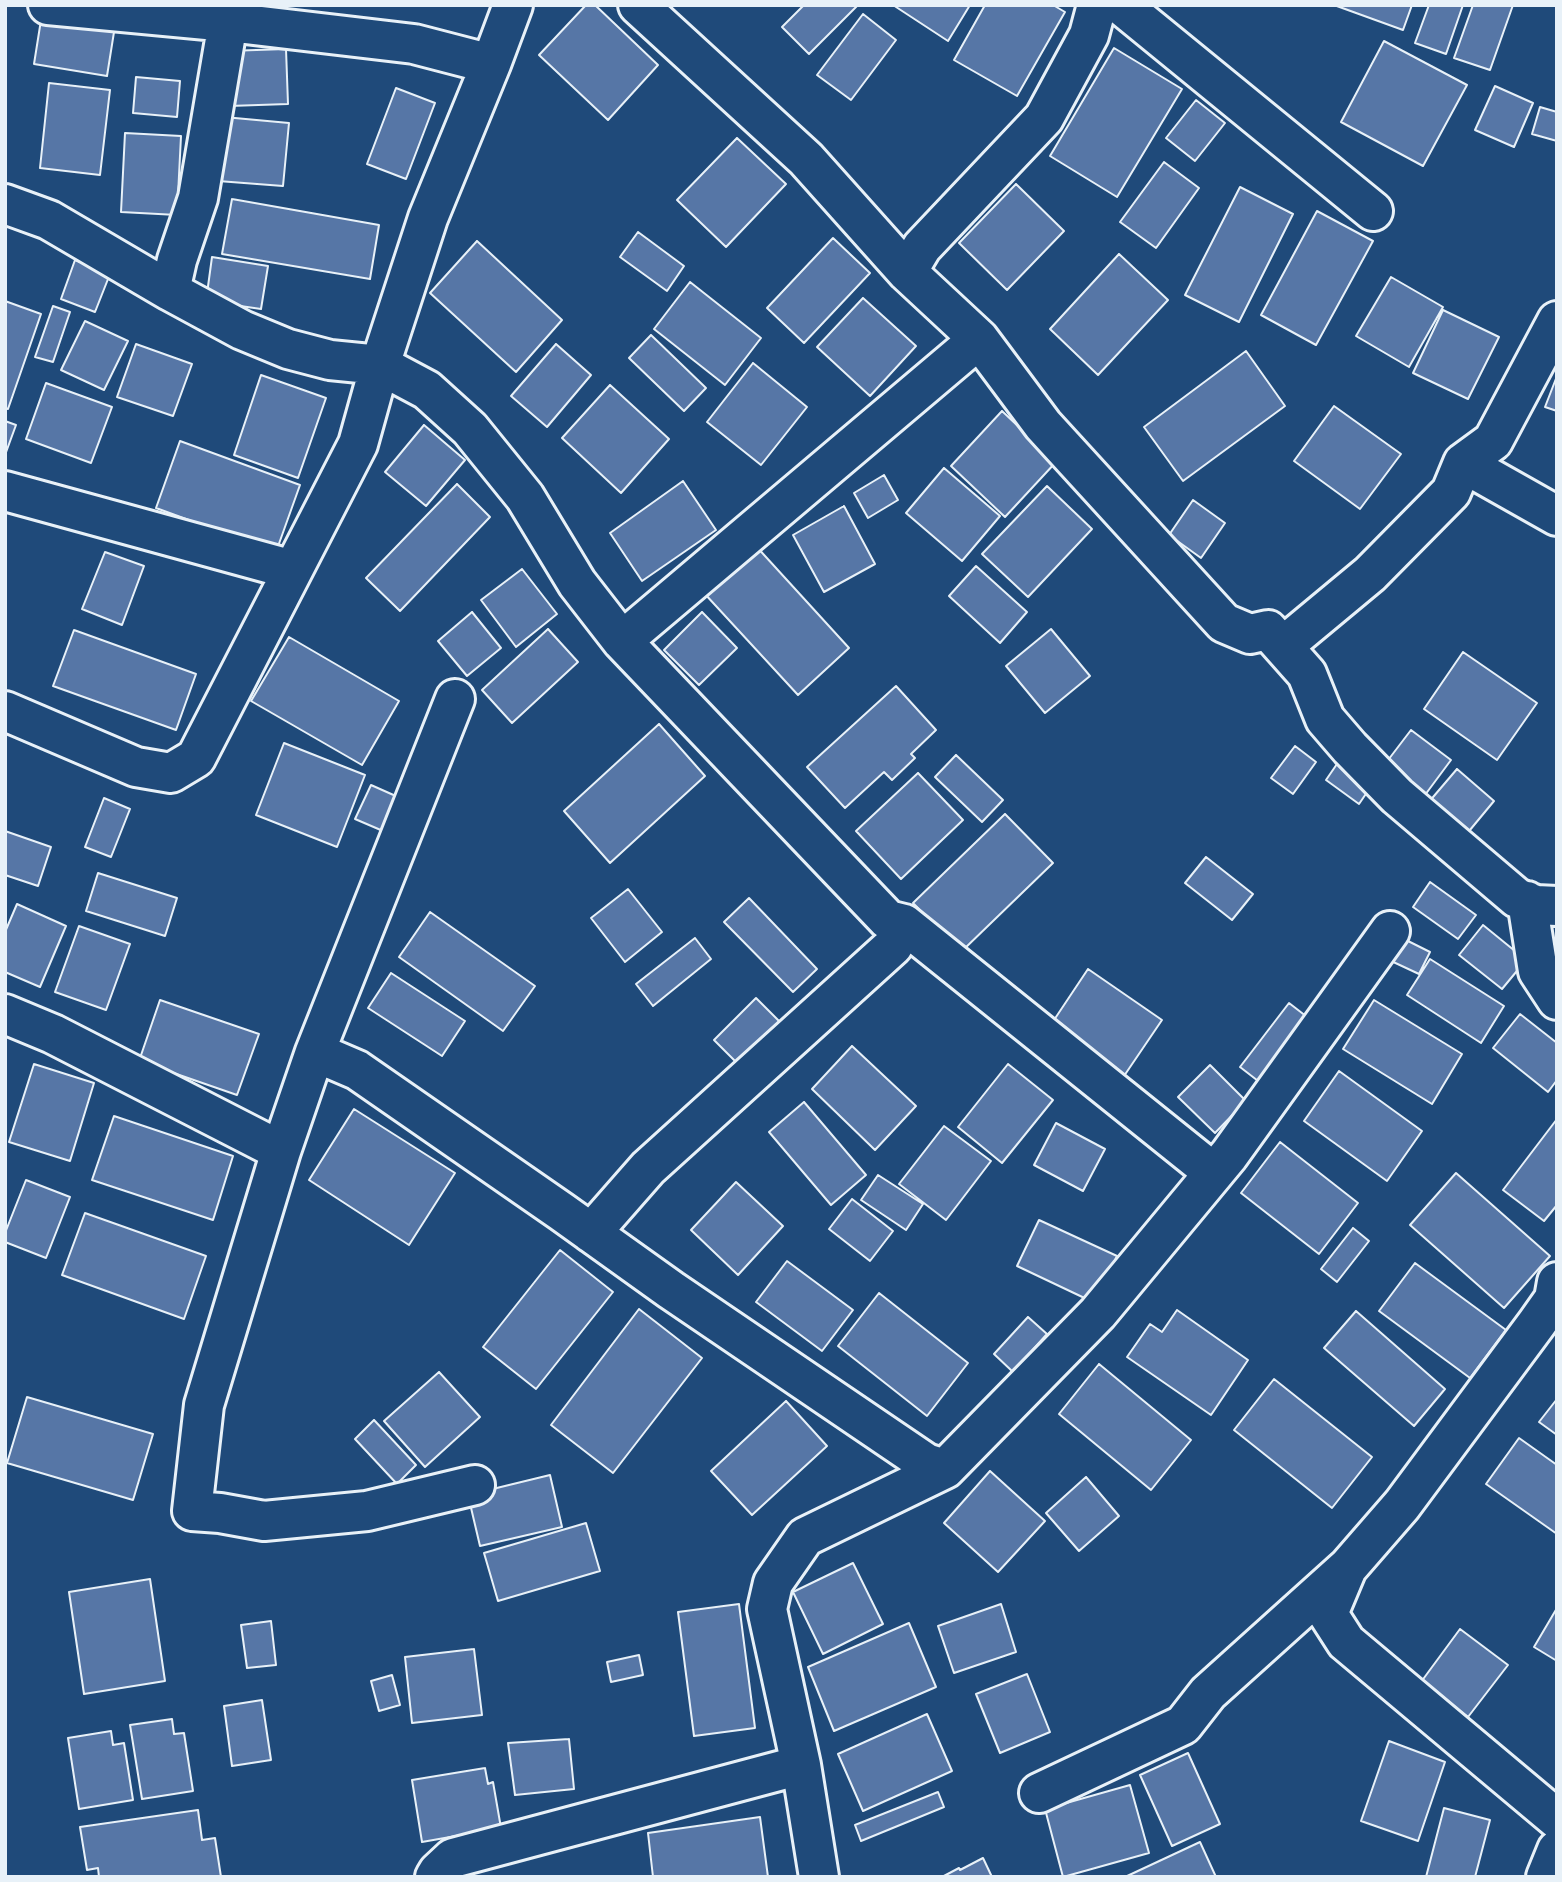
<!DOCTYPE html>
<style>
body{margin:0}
#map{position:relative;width:1562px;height:1882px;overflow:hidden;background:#1f4a7a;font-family:"Playpen Sans",sans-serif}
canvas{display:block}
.frame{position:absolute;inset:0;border:7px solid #e8f1f8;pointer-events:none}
</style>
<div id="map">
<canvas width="1562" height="1882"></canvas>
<div class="frame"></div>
</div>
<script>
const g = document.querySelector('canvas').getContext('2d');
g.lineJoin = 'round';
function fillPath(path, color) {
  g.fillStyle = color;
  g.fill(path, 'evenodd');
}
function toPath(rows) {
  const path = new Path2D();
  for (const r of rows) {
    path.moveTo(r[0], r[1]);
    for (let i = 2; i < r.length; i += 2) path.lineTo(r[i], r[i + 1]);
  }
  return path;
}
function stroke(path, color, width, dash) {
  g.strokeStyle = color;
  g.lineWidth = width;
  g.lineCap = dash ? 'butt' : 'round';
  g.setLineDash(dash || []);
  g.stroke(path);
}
const building = toPath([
 [586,5,595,5,658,65,608,120,539,55,586,5],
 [804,5,858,5,809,54,782,27,804,5],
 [893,5,970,5,948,41,893,5],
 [985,5,1053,5,1065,12,1017,96,954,60,985,5],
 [1334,5,1412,5,1403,30,1334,5],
 [1429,5,1463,5,1446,54,1415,43,1429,5],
 [1473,5,1513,5,1490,70,1454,58,1473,5],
 [863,14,896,40,851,100,817,75,863,14],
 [41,20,114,32,107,76,34,64,41,20],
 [1384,41,1467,85,1423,166,1341,122,1384,41],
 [1114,48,1182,89,1117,197,1050,156,1114,48],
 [286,49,288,104,229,106,227,51,286,49],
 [136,77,180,81,177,117,133,113,136,77],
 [49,83,110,90,100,175,40,168,49,83],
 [1495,86,1533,103,1514,147,1475,130,1495,86],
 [396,88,435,103,406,179,367,164,396,88],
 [1196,100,1225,123,1195,161,1166,138,1196,100],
 [1540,107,1557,112,1557,141,1532,134,1540,107],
 [224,117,289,123,283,186,218,181,224,117],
 [125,133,181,136,177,215,121,212,125,133],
 [737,138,786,184,726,247,677,200,737,138],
 [1164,162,1199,188,1156,248,1120,222,1164,162],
 [1016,184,1064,231,1007,290,959,243,1016,184],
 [1240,187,1293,214,1239,322,1185,295,1240,187],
 [232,199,379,225,370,279,222,254,232,199],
 [1317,211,1373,241,1316,345,1261,315,1317,211],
 [638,232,684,266,667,291,620,257,638,232],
 [833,238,870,273,804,343,767,308,833,238],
 [477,241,562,320,516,372,430,293,477,241],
 [1119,254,1168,300,1098,375,1050,329,1119,254],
 [212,257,268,266,261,309,206,301,212,257],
 [75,260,110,274,95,312,61,299,75,260],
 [1391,277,1443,307,1409,367,1356,336,1391,277],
 [690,282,761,338,725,385,654,329,690,282],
 [863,298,916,346,870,396,817,347,863,298],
 [5,301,41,314,8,409,5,408,5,301],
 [53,306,70,312,53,362,35,357,53,306],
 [1443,310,1499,337,1468,399,1413,373,1443,310],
 [85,321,128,341,104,390,61,370,85,321],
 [651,335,706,388,684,411,629,358,651,335],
 [136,344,192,364,173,416,117,397,136,344],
 [556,344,591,375,547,427,511,396,556,344],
 [1246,351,1285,406,1183,481,1144,427,1246,351],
 [753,363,807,407,761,465,707,422,753,363],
 [261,375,326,398,298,478,234,455,261,375],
 [1557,376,1557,411,1545,407,1557,376],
 [46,383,112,407,91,463,26,439,46,383],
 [610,385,669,439,621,493,562,438,610,385],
 [1334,406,1401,454,1360,509,1294,461,1334,406],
 [1002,411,1056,462,1005,517,951,466,1002,411],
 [5,421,16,425,5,455,5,421],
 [424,425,465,460,426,506,385,472,424,425],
 [180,441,300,485,276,552,156,508,180,441],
 [944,468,1000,516,962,561,906,513,944,468],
 [884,475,898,500,868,518,854,493,884,475],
 [683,481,716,530,642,581,610,533,683,481],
 [457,484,490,517,400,611,366,578,457,484],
 [1047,486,1092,529,1028,597,982,554,1047,486],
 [1193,500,1225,523,1201,558,1169,535,1193,500],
 [844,506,875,564,824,592,793,535,844,506],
 [755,545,849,648,798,695,704,593,755,545],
 [105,552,144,566,122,625,82,609,105,552],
 [976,566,1027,612,1000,643,949,596,976,566],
 [522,569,557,614,516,647,481,600,522,569],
 [472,612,501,648,467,676,438,641,472,612],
 [702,612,737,648,699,685,664,650,702,612],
 [548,629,578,662,512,723,482,690,548,629],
 [1051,629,1090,676,1045,713,1006,666,1051,629],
 [74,630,196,674,176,730,53,686,74,630],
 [289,637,399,701,362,765,251,701,289,637],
 [1463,652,1537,703,1497,760,1424,709,1463,652],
 [896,686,936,730,911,754,915,758,892,780,884,772,845,808,807,767,896,686],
 [659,724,705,776,610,863,564,811,659,724],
 [1411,730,1451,760,1422,799,1382,768,1411,730],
 [284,743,365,775,337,847,256,815,284,743],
 [1295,746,1316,762,1293,794,1271,778,1295,746],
 [956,755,1003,800,982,822,935,777,956,755],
 [1339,761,1372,785,1359,804,1326,780,1339,761],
 [1457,769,1494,801,1460,842,1422,810,1457,769],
 [918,773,963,820,901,879,856,831,918,773],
 [371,785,398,797,383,831,355,819,371,785],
 [104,798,130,809,111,857,85,847,104,798],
 [1005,814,1053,863,961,952,913,903,1005,814],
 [5,831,51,847,38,886,5,875,5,831],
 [1206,857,1253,894,1232,920,1185,883,1206,857],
 [98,873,177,898,165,936,86,911,98,873],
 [1430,882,1476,915,1458,939,1413,907,1430,882],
 [628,889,662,932,625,962,591,918,628,889],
 [749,898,817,969,793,992,724,922,749,898],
 [17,904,66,926,40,987,5,972,5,932,17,904],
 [430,912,535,986,503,1031,399,957,430,912],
 [1483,925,1526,960,1502,989,1459,955,1483,925],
 [79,926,130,944,106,1010,55,992,79,926],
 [1400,937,1430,952,1419,974,1389,960,1400,937],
 [695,938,711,959,653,1006,636,984,695,938],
 [1430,959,1504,1006,1481,1043,1407,995,1430,959],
 [1088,969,1162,1020,1124,1076,1050,1026,1088,969],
 [391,973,465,1021,442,1056,368,1008,391,973],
 [756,998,787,1029,745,1071,714,1040,756,998],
 [160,1000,259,1034,237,1095,139,1061,160,1000],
 [1374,1000,1462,1054,1432,1104,1343,1049,1374,1000],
 [1289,1003,1311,1020,1262,1084,1240,1067,1289,1003],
 [1520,1014,1557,1043,1557,1080,1548,1092,1493,1048,1520,1014],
 [852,1046,916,1106,875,1150,812,1089,852,1046],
 [34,1064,94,1083,70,1161,9,1142,34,1064],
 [1008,1064,1053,1100,1002,1163,958,1127,1008,1064],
 [1210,1065,1246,1101,1215,1133,1178,1097,1210,1065],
 [1339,1071,1422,1131,1387,1181,1304,1121,1339,1071],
 [804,1102,866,1175,831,1205,769,1132,804,1102],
 [354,1109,455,1173,409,1245,309,1180,354,1109],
 [114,1116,233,1156,213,1220,92,1180,114,1116],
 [1557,1119,1557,1205,1544,1221,1503,1190,1557,1119],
 [1056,1123,1105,1149,1083,1191,1034,1165,1056,1123],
 [944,1126,991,1161,946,1220,899,1184,944,1126],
 [1280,1142,1358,1203,1319,1254,1241,1193,1280,1142],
 [1456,1173,1550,1256,1504,1308,1410,1225,1456,1173],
 [878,1175,923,1204,906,1230,861,1200,878,1175],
 [26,1180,70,1197,46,1258,5,1242,5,1233,26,1180],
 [736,1182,783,1226,738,1275,691,1230,736,1182],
 [852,1199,893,1231,870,1261,829,1229,852,1199],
 [85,1213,206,1256,184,1319,62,1275,85,1213],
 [1039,1220,1117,1256,1095,1303,1017,1266,1039,1220],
 [1353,1228,1369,1241,1337,1282,1321,1269,1353,1228],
 [560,1250,613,1292,536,1389,483,1347,560,1250],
 [787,1261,853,1310,822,1351,756,1302,787,1261],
 [1415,1263,1506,1330,1470,1378,1379,1311,1415,1263],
 [879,1293,968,1363,927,1416,838,1346,879,1293],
 [639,1309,702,1358,613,1473,551,1425,639,1309],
 [1177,1310,1248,1360,1211,1415,1127,1357,1150,1324,1162,1332,1177,1310],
 [1356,1311,1445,1389,1414,1426,1324,1348,1356,1311],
 [1028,1317,1047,1334,1013,1372,994,1354,1028,1317],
 [1099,1364,1191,1440,1151,1490,1059,1414,1099,1364],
 [439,1372,480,1417,425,1467,384,1421,439,1372],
 [1274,1379,1372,1457,1332,1508,1234,1430,1274,1379],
 [27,1397,153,1434,133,1500,7,1463,27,1397],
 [1557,1399,1557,1435,1539,1422,1557,1399],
 [786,1401,827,1446,752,1515,711,1471,786,1401],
 [374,1420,416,1465,397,1484,355,1439,374,1420],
 [1519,1438,1557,1465,1557,1534,1486,1484,1519,1438],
 [990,1471,1045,1521,998,1572,944,1523,990,1471],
 [550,1475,562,1527,480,1546,468,1495,550,1475],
 [1086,1477,1119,1516,1079,1551,1046,1513,1086,1477],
 [586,1523,600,1571,498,1601,484,1553,586,1523],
 [853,1563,883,1624,823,1654,793,1592,853,1563],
 [150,1579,165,1681,84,1694,69,1592,150,1579],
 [739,1604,755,1728,694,1736,678,1612,739,1604],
 [1001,1604,1016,1652,954,1673,938,1626,1001,1604],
 [1557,1608,1557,1661,1534,1647,1557,1608],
 [271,1621,276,1665,247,1668,241,1625,271,1621],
 [909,1623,936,1687,834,1731,808,1667,909,1623],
 [1460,1629,1508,1665,1468,1717,1421,1682,1460,1629],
 [474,1649,482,1715,412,1723,405,1657,474,1649],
 [639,1655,643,1675,611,1682,607,1662,639,1655],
 [1027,1674,1050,1732,1000,1753,976,1694,1027,1674],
 [392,1675,400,1705,379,1711,371,1681,392,1675],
 [262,1700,271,1760,232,1766,224,1706,262,1700],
 [927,1714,952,1771,863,1811,838,1754,927,1714],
 [172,1719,174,1734,184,1733,193,1791,142,1799,130,1725,172,1719],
 [111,1731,113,1745,124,1743,133,1800,79,1809,68,1738,111,1731],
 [569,1739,574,1789,515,1795,508,1743,569,1739],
 [1389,1741,1445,1762,1418,1841,1361,1821,1389,1741],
 [1188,1753,1220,1824,1172,1846,1140,1775,1188,1753],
 [485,1768,488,1784,493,1782,501,1828,422,1842,412,1780,485,1768],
 [1130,1785,1149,1853,1063,1877,1045,1809,1130,1785],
 [938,1792,944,1807,861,1841,855,1825,938,1792],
 [1444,1808,1490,1820,1475,1877,1426,1877,1444,1808],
 [198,1810,202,1840,215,1838,221,1877,99,1877,98,1868,87,1870,80,1827,198,1810],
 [760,1817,768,1877,653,1877,648,1833,760,1817],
 [1200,1842,1216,1877,1125,1877,1200,1842],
 [983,1858,992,1877,942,1877,959,1868,960,1870,983,1858]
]);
const minor = toPath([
 [48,5,228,22,414,44,491,64],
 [638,5,806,159,907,272,979,339,1043,425,1224,623,1250,634,1268,630,1307,674,1325,719,1350,748,1397,796,1517,898,1536,905,1557,906],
 [1121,5,1373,211],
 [5,204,49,220,170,291,242,330,288,349,330,360,380,365,427,390,470,429,525,497,577,583,622,641,888,920,904,924,1214,1173],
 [907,272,922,247,1044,118,1089,35,1097,5],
 [170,291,177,260,198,198,228,22,226,5],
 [1463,463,1557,516],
 [5,491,293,570],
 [622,641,979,339],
 [1285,648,1293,638,1370,574,1451,492,1463,463,1493,441,1557,321],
 [455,699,315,1052,281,1151,204,1405,192,1511,220,1513,264,1521,367,1511,475,1485],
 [5,711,136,767,171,773,196,758,358,444,380,365,428,218,491,64,513,5],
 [1527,901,1538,971,1557,1000],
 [5,1014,53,1034,281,1151],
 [315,1052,357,1070,562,1212,671,1290,926,1463,945,1469],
 [591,1233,648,1168,893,946,904,924],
 [1346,1571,1328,1614,1346,1642,1557,1819],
 [1039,1793,1183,1725,1208,1693,1349,1566,1402,1505,1537,1323,1554,1299,1557,1282],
 [435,1877,438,1872,453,1858,801,1765],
 [819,1877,801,1765,767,1609,773,1583,805,1537,945,1469,1098,1313,1229,1155,1390,931],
 [1546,1877,1557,1850]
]);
fillPath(building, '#5676a6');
stroke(building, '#e8f1f8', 2);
stroke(minor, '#e8f1f8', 44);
stroke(minor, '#1f4a7a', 38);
</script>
